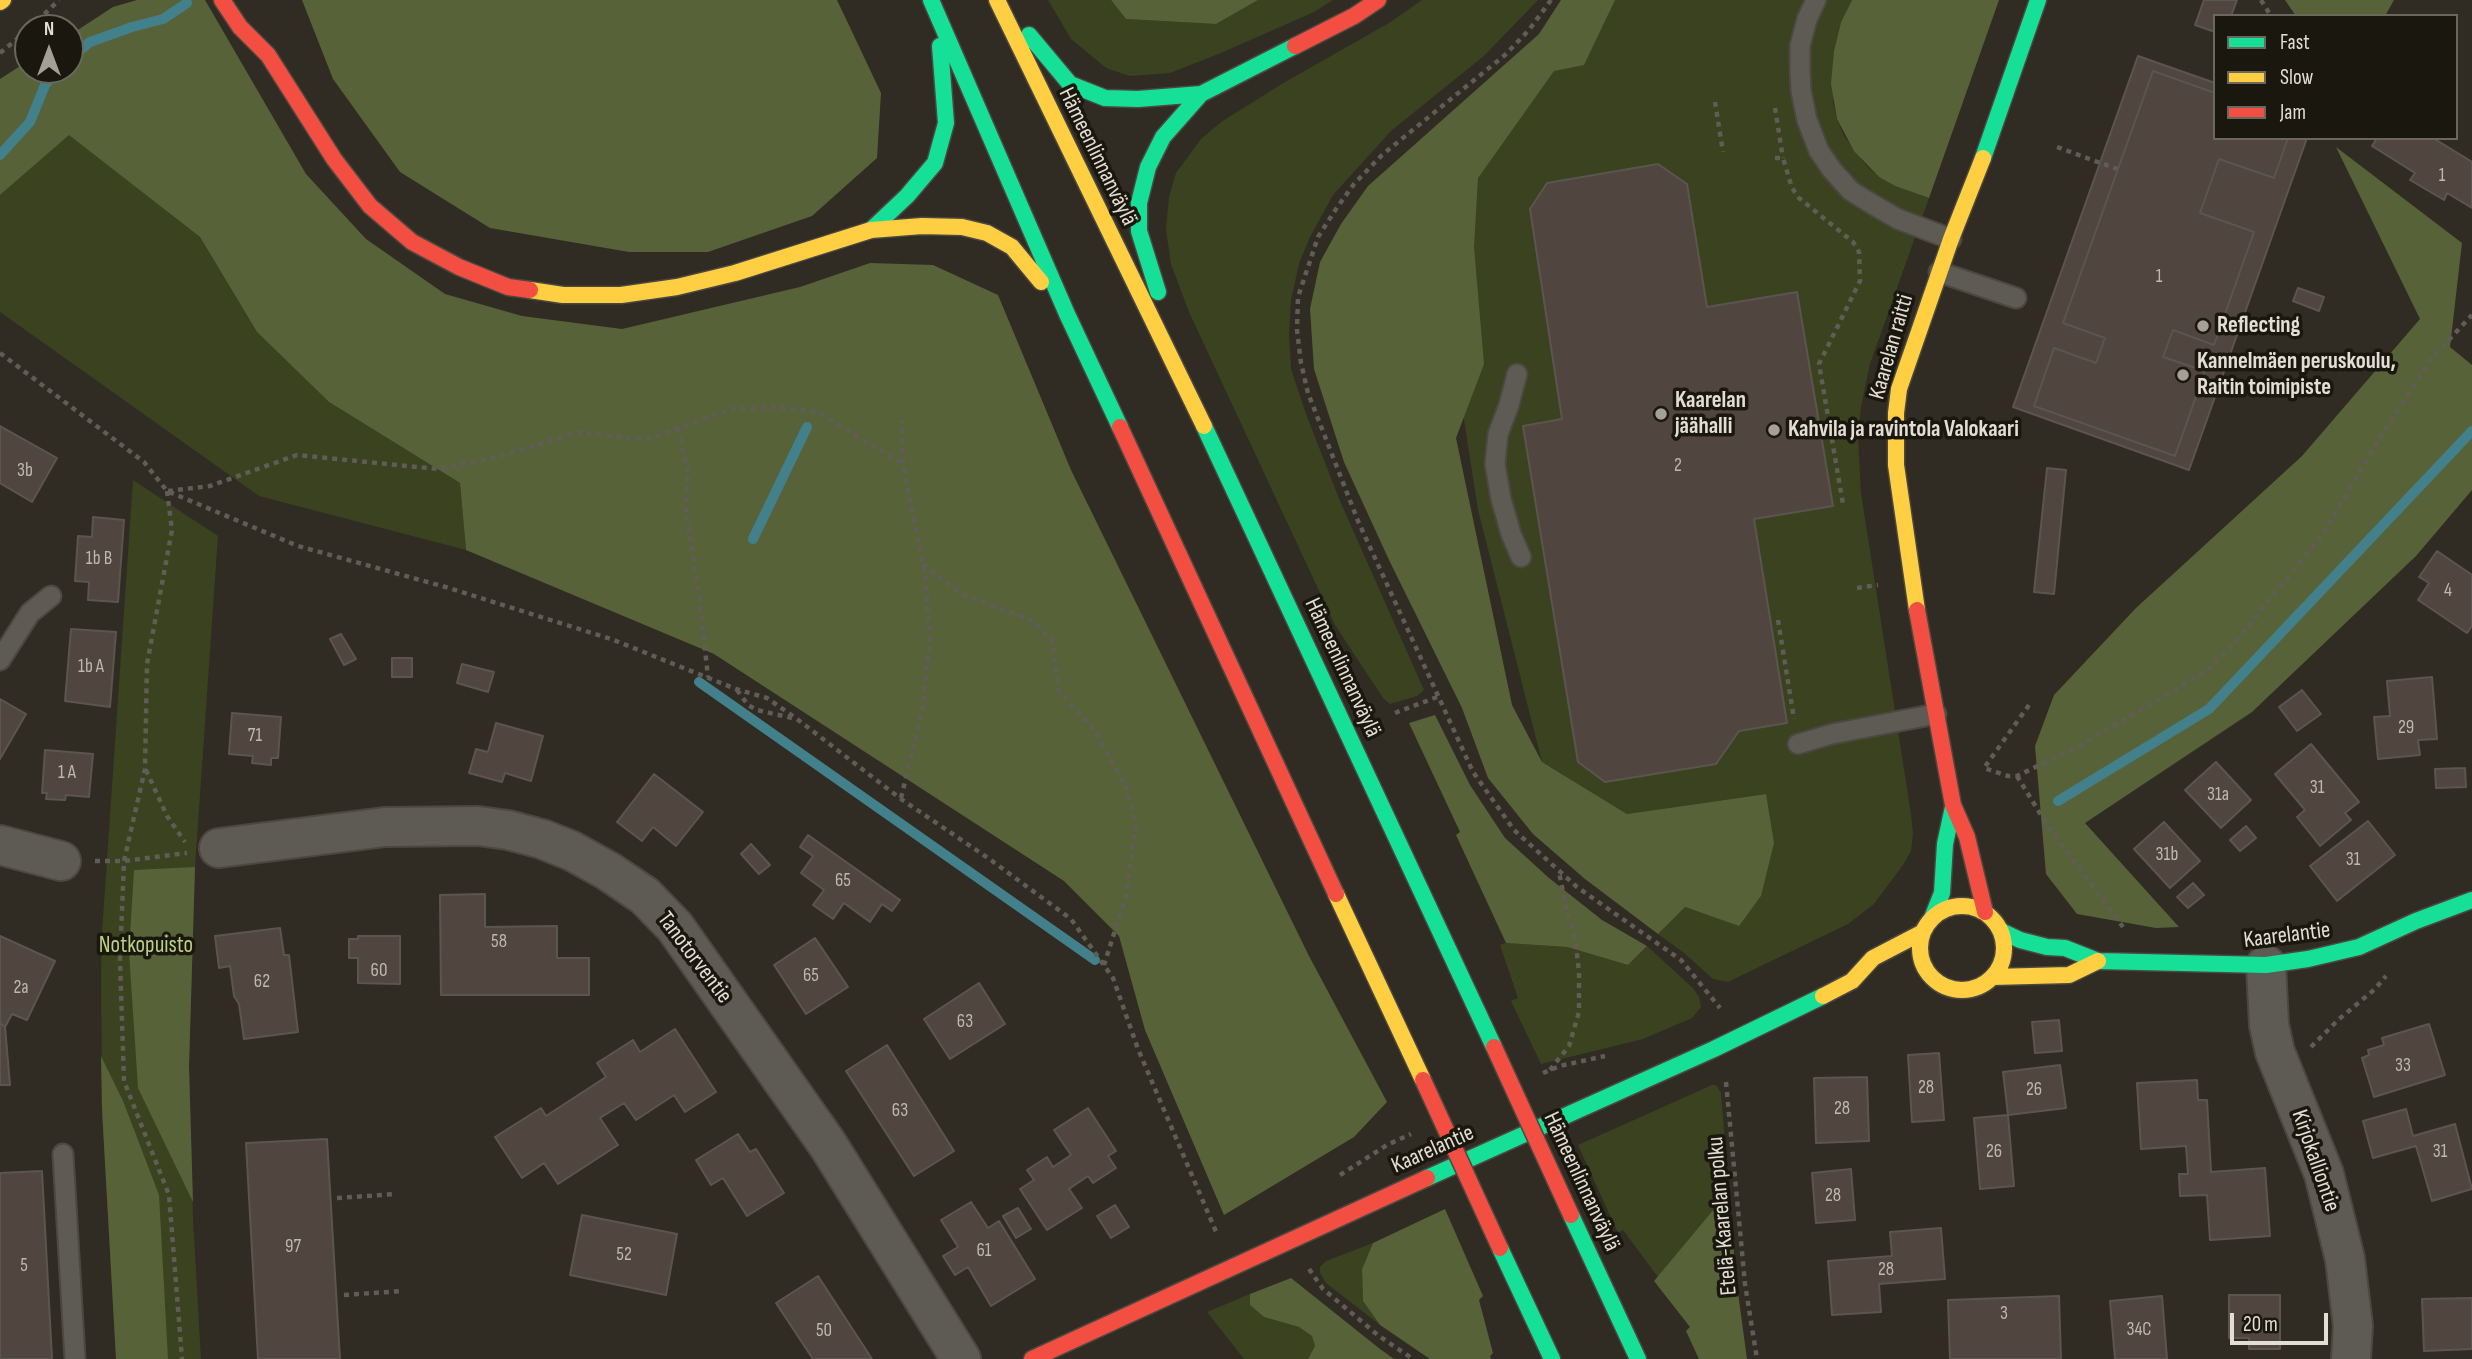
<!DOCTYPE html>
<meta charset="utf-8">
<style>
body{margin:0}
#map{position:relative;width:2472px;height:1359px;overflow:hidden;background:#302c23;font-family:"Sofia Sans Condensed",sans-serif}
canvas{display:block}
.legend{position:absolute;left:2213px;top:14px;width:245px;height:126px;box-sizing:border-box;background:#1a170f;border:2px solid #6a675d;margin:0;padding:9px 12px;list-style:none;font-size:21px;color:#e3ded3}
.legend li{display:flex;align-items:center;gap:14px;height:35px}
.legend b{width:35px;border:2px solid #6a675d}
.north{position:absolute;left:14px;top:14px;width:70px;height:70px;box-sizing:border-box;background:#1a170f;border:2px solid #6a675d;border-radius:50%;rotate:0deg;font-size:19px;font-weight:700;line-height:28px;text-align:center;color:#e3ded3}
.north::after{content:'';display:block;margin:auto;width:24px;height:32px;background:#a4a095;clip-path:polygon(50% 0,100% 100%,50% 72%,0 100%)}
.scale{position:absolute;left:2230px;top:1313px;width:98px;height:32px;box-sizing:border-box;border:4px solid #e3ded3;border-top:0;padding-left:9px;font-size:21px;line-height:24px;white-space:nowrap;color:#e3ded3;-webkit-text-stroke:5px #1a170f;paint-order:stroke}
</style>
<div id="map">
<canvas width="2472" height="1359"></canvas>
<ul class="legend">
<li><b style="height:9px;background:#16e098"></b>Fast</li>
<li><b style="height:9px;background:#ffcf43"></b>Slow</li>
<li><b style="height:9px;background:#f24e42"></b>Jam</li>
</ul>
<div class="north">N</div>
<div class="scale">20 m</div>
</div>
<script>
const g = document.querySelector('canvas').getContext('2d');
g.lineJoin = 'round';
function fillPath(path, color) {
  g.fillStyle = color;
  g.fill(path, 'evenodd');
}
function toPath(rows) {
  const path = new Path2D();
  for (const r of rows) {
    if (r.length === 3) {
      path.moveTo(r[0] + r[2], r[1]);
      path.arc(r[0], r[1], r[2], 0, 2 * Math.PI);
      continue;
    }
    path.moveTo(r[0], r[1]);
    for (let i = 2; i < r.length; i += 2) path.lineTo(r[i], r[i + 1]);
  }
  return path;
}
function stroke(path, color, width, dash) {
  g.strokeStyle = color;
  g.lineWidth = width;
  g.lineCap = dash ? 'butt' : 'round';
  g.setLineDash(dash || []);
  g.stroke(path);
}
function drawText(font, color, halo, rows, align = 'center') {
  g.font = font + ' "Sofia Sans Condensed",sans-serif';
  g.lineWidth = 7;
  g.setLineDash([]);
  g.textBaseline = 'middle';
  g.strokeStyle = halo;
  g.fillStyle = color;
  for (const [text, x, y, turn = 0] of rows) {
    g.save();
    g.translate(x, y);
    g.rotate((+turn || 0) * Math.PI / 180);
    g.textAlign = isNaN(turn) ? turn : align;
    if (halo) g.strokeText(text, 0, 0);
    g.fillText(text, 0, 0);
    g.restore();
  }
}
const green = toPath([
 [1048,0,1111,0,1126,19,1216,24,1258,0,1333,0,1314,12,1221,53,1170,73,1130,76,1106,68,1071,39],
 [1422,0,1538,0,1485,55,1391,131,1333,195,1310,237,1299,264,1291,300,1289,334,1291,369,1306,414,1340,501,1424,690,1417,696,1390,704,1383,698,1335,625,1189,312,1171,264,1166,230,1169,197,1176,173,1201,139,1221,122,1285,82,1389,23],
 [1575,0,1852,0,1841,22,1834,51,1833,102,1837,119,1844,136,1866,165,1879,177,1895,186,1929,198,1870,364,1861,407,1858,435,1861,493,1911,814,1913,834,1911,851,1903,865,1874,904,1848,924,1728,982,1713,979,1684,953,1658,934,1684,907,1739,925,1761,896,1766,794,1627,814,1542,762,1478,510,1448,317,1447,190],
 [69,134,200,237,257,332,329,402,460,483,466,550,259,496,0,312,0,195],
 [133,480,218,536,195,867,189,1066,193,1218,201,1359,116,1359,102,1109,101,947],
 [1506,943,1567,947,1628,965,1647,946,1693,988,1699,997,1701,1007,1692,1018,1643,1039,1541,1064,1511,1001,1518,998,1500,945],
 [1712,1085,1716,1085,1721,1093,1729,1191,1658,1277,1623,1230,1618,1233,1578,1145],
 [1373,1243,1362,1269,1363,1301,1380,1325,1326,1283,1320,1273,1320,1267,1326,1261],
 [1250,1294,1250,1305,1264,1317,1299,1327,1313,1336,1315,1346,1308,1359,1244,1359,1207,1312]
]);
const forest = toPath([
 [137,0,205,0,306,174,366,239,445,294,522,316,622,329,800,287,870,263,933,265,998,295,1071,470,1309,956,1387,1102,1354,1137,1224,1215,1145,1030,1119,936,1064,881,714,654,466,550,460,483,329,402,257,332,200,237,69,135,0,195,0,79,28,61,28,70,70,70,70,35,113,7],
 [302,0,837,0,881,93,877,158,812,216,708,252,629,252,490,228,400,172,333,79],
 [1111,0,1258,0,1216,24,1126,19],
 [1561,0,1615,0,1584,65,1554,71,1478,178,1474,247,1484,364,1456,438,1512,705,1542,762,1627,814,1766,794,1774,843,1761,896,1739,926,1685,907,1658,934,1585,879,1533,834,1488,778,1462,708,1389,560,1344,462,1314,369,1310,309,1320,262,1341,224,1368,186,1539,34],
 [1852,0,1999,0,1929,198,1895,186,1879,177,1854,151,1837,119,1831,84,1834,51,1841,22],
 [2285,0,2394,0,2385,16,2296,16],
 [2336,147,2462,243,2450,347,2472,365,2472,490,2416,556,2252,712,2085,823,2179,927,2156,928,2077,914,2046,874,2035,746,2054,695,2136,608,2302,456,2420,319],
 [1435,715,1470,785,1505,838,1549,878,1602,920,1647,946,1628,965,1567,947,1506,943,1456,835,1460,832,1409,723],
 [195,867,189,1066,193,1202,138,1088,129,952,134,870],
 [101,1056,123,1101,159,1195,168,1359,116,1359,102,1109],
 [1729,1191,1736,1278,1747,1359,1699,1359,1686,1331,1690,1327,1654,1281],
 [1445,1209,1483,1296,1479,1300,1493,1353,1490,1356,1491,1359,1430,1359,1380,1325,1363,1301,1362,1269,1373,1243],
 [1291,1278,1380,1349,1394,1359,1308,1359,1315,1346,1312,1336,1299,1327,1264,1317,1250,1305,1250,1294]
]);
const stream = toPath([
 [70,58,90,42,132,27,163,19,187,3],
 [0,155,30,122,45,85,58,70],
 [753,539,807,427],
 [699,682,1095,960],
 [2058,801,2209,709,2472,431]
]);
const building = toPath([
 [2204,0,2237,0,2231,16,2215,16,2215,32,2195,25,2204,0],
 [2138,56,2215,83,2215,93,2153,71,2063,323,2105,338,2096,363,2054,348,2034,406,2175,456,2205,371,2163,357,2173,330,2214,345,2254,232,2200,213,2219,159,2274,178,2288,138,2307,138,2189,470,2013,407,2138,56],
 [2153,71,2215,93,2215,138,2288,138,2274,178,2219,159,2200,213,2254,232,2214,345,2173,330,2163,357,2205,371,2175,456,2034,406,2054,348,2096,363,2105,338,2063,323,2153,71],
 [2377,138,2433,138,2472,162,2472,208,2447,193,2444,200,2410,180,2415,173,2372,146,2377,138],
 [1658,164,1687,184,1707,307,1797,292,1833,506,1754,519,1787,723,1739,731,1716,764,1605,782,1578,762,1523,426,1562,419,1530,209,1547,183,1658,164],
 [2298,288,2324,297,2319,311,2293,301,2298,288],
 [0,426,57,458,32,502,0,483,0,426],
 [2047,468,2066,470,2054,594,2034,592,2047,468],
 [93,517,124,520,118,602,88,600,89,582,75,581,78,536,92,537,93,517],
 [2437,551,2472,575,2472,626,2467,633,2418,600,2429,583,2419,577,2437,551],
 [71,629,116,632,110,707,65,701,71,629],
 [341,634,356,659,344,665,330,639,341,634],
 [392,658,412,658,412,677,392,677,392,658],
 [462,664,494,672,488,692,457,683,462,664],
 [2432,677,2437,739,2418,740,2420,755,2378,759,2374,717,2390,716,2387,681,2432,677],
 [2302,690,2321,714,2297,731,2279,707,2302,690],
 [0,699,26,714,0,759,0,699],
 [232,713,281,717,278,758,271,758,271,765,252,763,253,756,229,754,232,713],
 [496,723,543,736,531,781,505,773,502,782,469,773,476,749,488,752,496,723],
 [2311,744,2359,802,2345,813,2351,820,2320,846,2297,817,2305,810,2275,774,2311,744],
 [45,750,93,754,89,797,66,795,65,800,46,799,47,793,42,793,45,750],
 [2216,762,2251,800,2221,828,2185,790,2216,762],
 [2465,768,2466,787,2436,788,2435,769,2465,768],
 [654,774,703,812,676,846,653,827,642,841,617,822,654,774],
 [2368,821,2395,855,2337,901,2310,866,2368,821],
 [2164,822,2200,861,2170,888,2134,849,2164,822],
 [2246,826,2256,838,2240,851,2230,840,2246,826],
 [808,835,900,900,892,911,882,904,870,922,844,903,833,919,813,905,824,890,801,873,813,856,800,847,808,835],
 [751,844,770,865,759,874,741,854,751,844],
 [2193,883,2204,895,2188,908,2177,897,2193,883],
 [485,894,485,927,557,926,557,958,589,958,589,995,441,995,440,895,485,894],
 [280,928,284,955,289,955,298,1032,244,1039,239,1004,234,996,230,966,219,968,215,936,280,928],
 [0,936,55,961,27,1020,12,1014,5,1027,0,1023,0,936],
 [358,936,400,936,400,984,358,983,358,958,349,958,349,939,358,939,358,936],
 [815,938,848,987,806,1014,774,965,815,938],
 [979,983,1005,1024,950,1059,924,1019,979,983],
 [2059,1020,2062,1051,2035,1053,2032,1022,2059,1020],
 [0,1023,5,1027,10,1085,0,1085,0,1023],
 [2429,1024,2445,1075,2374,1097,2362,1058,2369,1055,2368,1050,2384,1045,2382,1038,2429,1024],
 [675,1029,716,1092,685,1112,674,1095,636,1120,624,1103,600,1118,618,1145,558,1184,544,1163,522,1178,495,1137,541,1108,546,1116,606,1077,597,1063,633,1040,640,1052,675,1029],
 [887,1045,954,1151,914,1176,846,1071,887,1045],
 [1939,1053,1944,1120,1912,1122,1908,1055,1939,1053],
 [2060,1065,2066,1108,2008,1115,2003,1072,2060,1065],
 [1867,1077,1869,1141,1816,1143,1814,1078,1867,1077],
 [2197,1080,2198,1100,2207,1100,2211,1172,2265,1168,2270,1236,2210,1240,2207,1195,2180,1196,2179,1174,2188,1174,2186,1146,2141,1149,2137,1083,2197,1080],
 [1088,1108,1116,1151,1108,1156,1116,1168,1093,1183,1088,1176,1069,1189,1082,1208,1047,1230,1020,1189,1034,1180,1027,1170,1047,1157,1053,1167,1071,1155,1054,1130,1088,1108],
 [2406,1109,2413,1136,2455,1124,2472,1189,2432,1201,2416,1146,2373,1158,2363,1121,2406,1109],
 [2008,1115,2014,1186,1980,1189,1974,1118,2008,1115],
 [738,1134,750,1152,756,1149,784,1193,747,1216,723,1178,711,1185,696,1160,738,1134],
 [327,1139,340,1359,258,1359,246,1143,327,1139],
 [1851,1169,1855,1220,1816,1223,1812,1173,1851,1169],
 [42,1171,52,1359,0,1359,0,1173,42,1171],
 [971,1202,988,1228,999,1221,1035,1279,991,1306,968,1267,955,1275,943,1256,958,1247,941,1220,971,1202],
 [1115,1205,1129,1227,1111,1238,1097,1216,1115,1205],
 [1018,1208,1031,1229,1016,1238,1003,1216,1018,1208],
 [582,1215,677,1234,666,1295,570,1275,582,1215],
 [1941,1228,1945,1279,1879,1284,1881,1312,1832,1315,1828,1261,1892,1256,1890,1232,1941,1228],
 [818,1276,872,1359,813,1359,776,1303,818,1276],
 [2229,1295,2280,1295,2280,1349,2249,1349,2249,1338,2229,1338,2229,1295],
 [2059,1296,2061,1359,1950,1359,1948,1300,2059,1296],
 [2162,1296,2167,1359,2115,1359,2110,1301,2162,1296],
 [2472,1298,2472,1349,2424,1351,2422,1299,2472,1298]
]);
const path = toPath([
 [1551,0,1529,30,1505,55,1382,155,1354,184,1336,209,1318,237,1298,297,1297,330,1301,363,1308,393,1358,521,1473,772,1514,830,1577,887,1681,960,1720,1008],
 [2261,0,2271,16],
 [30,28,59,0],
 [0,53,28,30],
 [1715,102,1723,152],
 [1775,108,1783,158],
 [2057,147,2117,169],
 [1775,158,1783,158,1792,188,1799,198,1853,242,1859,252,1860,281,1819,364,1843,504],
 [0,353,144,462,167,491,298,546,449,588,611,639,736,689,767,698,797,719,901,799,988,858,1071,919,1113,978,1138,1049,1217,1234],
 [678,428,688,473,686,511,700,603,708,677],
 [167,491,172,530,147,664,145,769,124,861,120,960,124,1081,169,1195,182,1359],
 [168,491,210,486,297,455,438,469,506,455,577,432,645,440,732,409,776,407,818,412,903,464],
 [923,564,962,594,1034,621,1052,641,1059,691,1094,730,1125,785,1136,825,1126,896,1104,965],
 [1857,588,1878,585],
 [1778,620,1794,719],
 [737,690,748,705,757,710,792,718],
 [2029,705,1984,768,2008,776,2017,776,2079,746,2207,671,2235,642,2323,534,2377,442,2431,359,2472,315],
 [1395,713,1437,697],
 [146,770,167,816,185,842],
 [2017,776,2049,828,2123,927],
 [901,798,923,707,930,635,925,575,903,464,902,420],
 [95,861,124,861,187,853],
 [2311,1047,2338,1020,2375,989,2386,976],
 [1550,1070,1569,1046,1579,1012,1579,972,1575,937,1567,912,1559,872],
 [1543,1073,1560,1066,1605,1056],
 [1726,1082,1745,1284,1757,1359],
 [1340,1175,1387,1145,1411,1134],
 [337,1198,396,1194],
 [1309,1269,1323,1289,1379,1336,1413,1359],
 [344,1295,402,1291]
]);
const lane = toPath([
 [1816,0,1807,19,1800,46,1800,69,1801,91,1807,120,1819,151,1832,170,1851,191,1872,204,1898,219,1951,239],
 [1939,272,2016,298],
 [1517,374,1509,405,1498,434,1495,464,1501,499,1511,534,1521,557],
 [0,660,30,613,51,596],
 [1798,744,1832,734,1936,714],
 [63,1154,75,1359]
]);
const street = toPath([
 [0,845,61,861],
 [219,848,385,827,478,826,508,830,542,839,572,851,608,871,645,896,675,927,828,1145,961,1359],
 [2266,965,2269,1025,2275,1052,2324,1174,2345,1259,2353,1326,2351,1359]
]);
const fast = toPath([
 [931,0,1067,314,1120,427],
 [1029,35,1070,84,1105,98,1138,99,1201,94],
 [1983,158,2038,0],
 [871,230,907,196,935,163,946,123,940,46],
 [1158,292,1139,231,1139,203,1148,167,1163,137,1201,94,1295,46],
 [1204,426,1494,1047],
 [1932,918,1942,893,1945,844,1953,807],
 [2001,931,2020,940,2047,947,2065,948,2098,961,2266,965,2308,959,2359,947,2416,921,2472,900],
 [1427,1178,1714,1049,1823,996],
 [1571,1215,1638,1359],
 [1500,1248,1552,1359]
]);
const slow = toPath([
 [997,0,1204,426],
 [0,2,3,0],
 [530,290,563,295,621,295,677,287,735,273,871,230,922,226,962,227,987,233,1012,247,1041,282],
 [1917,610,1896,465,1896,413,1899,389,1951,239,1983,158],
 [1336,894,1423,1080],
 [1962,948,42],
 [1992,977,2069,975,2098,961],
 [1823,996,1852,981,1873,958,1923,932]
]);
const jam = toPath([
 [222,0,240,27,268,55,334,159,370,206,412,242,459,267,508,287,530,290],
 [1295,46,1354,16,1378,0],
 [1120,427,1336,894],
 [1917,610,1953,805,1967,837,1985,912],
 [1032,1359,1427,1178]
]);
const jamBridge = toPath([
 [1494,1047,1571,1215],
 [1423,1080,1500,1248]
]);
const markers = [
 [2203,326,7,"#a4a095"],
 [2183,375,7,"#a4a095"],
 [1661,414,7,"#a4a095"],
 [1774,430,7,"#a4a095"]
];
const numberNames = [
 ["1",2442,176],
 ["1",2159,277],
 ["2",1678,466],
 ["3b",25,471],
 ["1b B",99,559],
 ["4",2448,591],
 ["1b A",91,667],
 ["29",2406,728],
 ["71",255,736],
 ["1 A",67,773],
 ["31",2317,788],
 ["31a",2218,795],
 ["31b",2167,855],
 ["31",2353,860],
 ["65",843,881],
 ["58",499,942],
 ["60",379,971],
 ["65",811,976],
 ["62",262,982],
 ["2a",21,988],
 ["63",965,1022],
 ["33",2403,1066],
 ["28",1926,1088],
 ["26",2034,1090],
 ["28",1842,1109],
 ["63",900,1111],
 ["26",1994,1152],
 ["31",2440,1152],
 ["28",1833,1196],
 ["97",293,1247],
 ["61",984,1251],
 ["52",624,1255],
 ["5",24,1266],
 ["28",1886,1270],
 ["3",2004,1314],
 ["34C",2139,1330],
 ["50",824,1331]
];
const streetNames = [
 ["Hämeenlinnanväylä",1097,157,64],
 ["Kaarelan raitti",1892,347,-74],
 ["Hämeenlinnanväylä",1342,668,65],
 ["Kaarelantie",2287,936,-7],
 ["Tanotorventie",694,958,53],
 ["Kaarelantie",1433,1150,-24],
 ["Kirjokalliontie",2315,1161,71],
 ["Hämeenlinnanväylä",1581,1182,65],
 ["Etelä-Kaarelan polku",1723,1216,-95]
];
const poiNames = [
 ["Reflecting",2217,326],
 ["Kannelmäen peruskoulu,",2197,362],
 ["Raitin toimipiste",2197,388],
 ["Kaarelan",1675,401],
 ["jäähalli",1675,427],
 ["Kahvila ja ravintola Valokaari",1788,430]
];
const parkNames = [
 ["Notkopuisto",146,946]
];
fillPath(green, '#3a421f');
fillPath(forest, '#586238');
stroke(stream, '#42818b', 10);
fillPath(building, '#50453f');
stroke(building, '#5b5550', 2);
stroke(lane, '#4c4840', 23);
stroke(street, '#4c4840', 42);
stroke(fast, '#4c4840', 19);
stroke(slow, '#4c4840', 19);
stroke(jam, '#4c4840', 19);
stroke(path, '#605c56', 4.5, [5, 5]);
stroke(lane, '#5e5b54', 19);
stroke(street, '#5e5b54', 38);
stroke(fast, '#16e098', 16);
stroke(slow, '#ffcf43', 16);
stroke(jam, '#f24e42', 16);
stroke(jamBridge, '#4c4840', 19, []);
stroke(jamBridge, '#f24e42', 16);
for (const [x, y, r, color] of markers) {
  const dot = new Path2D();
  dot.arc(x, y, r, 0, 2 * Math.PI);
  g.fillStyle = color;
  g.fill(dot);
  stroke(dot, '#1a170f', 2.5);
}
drawText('19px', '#beb8ae', null, numberNames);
drawText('23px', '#e3ded3', '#1a170f', streetNames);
drawText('bold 23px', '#e3ded3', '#1a170f', poiNames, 'left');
drawText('23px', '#bbd084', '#1a170f', parkNames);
</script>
